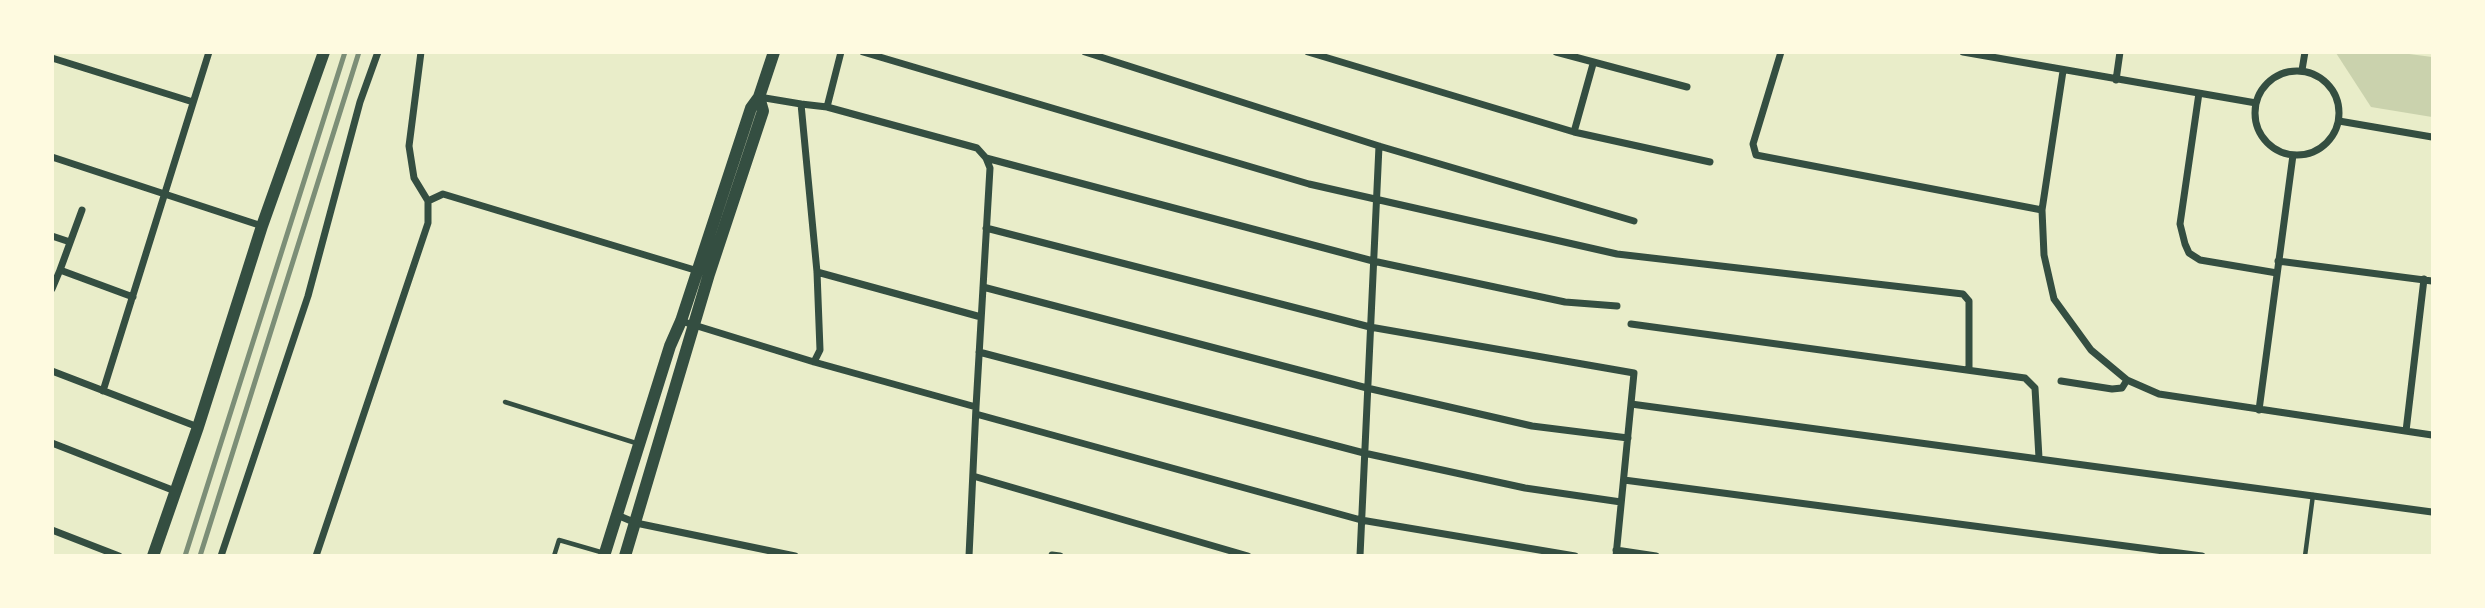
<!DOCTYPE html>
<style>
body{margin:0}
#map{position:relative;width:2485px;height:608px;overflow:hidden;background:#e9edc9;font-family:Mulish,sans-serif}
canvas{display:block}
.frame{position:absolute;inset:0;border:54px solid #fefae0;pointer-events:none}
</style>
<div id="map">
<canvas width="2485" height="608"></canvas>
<div class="frame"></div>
</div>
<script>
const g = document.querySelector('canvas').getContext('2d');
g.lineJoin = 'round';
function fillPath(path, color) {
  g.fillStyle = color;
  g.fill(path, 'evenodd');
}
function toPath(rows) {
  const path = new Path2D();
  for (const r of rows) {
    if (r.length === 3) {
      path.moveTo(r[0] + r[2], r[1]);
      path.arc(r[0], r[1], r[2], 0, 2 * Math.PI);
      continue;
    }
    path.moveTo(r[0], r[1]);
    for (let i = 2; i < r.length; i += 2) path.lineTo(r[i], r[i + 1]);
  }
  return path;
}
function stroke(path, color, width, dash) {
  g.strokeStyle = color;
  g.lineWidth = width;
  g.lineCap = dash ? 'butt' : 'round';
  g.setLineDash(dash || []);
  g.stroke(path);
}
const green = toPath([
 [2394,52,2432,57,2432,117,2371,107,2336,53]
]);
const service = toPath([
 [505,402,639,444],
 [554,556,559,540,604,553],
 [2305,556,2313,495]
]);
const minor = toPath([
 [863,52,1309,184,1617,254,1963,294,1969,301,1969,370],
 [1085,52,1379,146,1634,221],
 [1308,52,1574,132,1710,162],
 [1556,52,1687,87],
 [1781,52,1753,144,1756,155,2042,210],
 [1963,52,2256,103],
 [52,58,193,102],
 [2302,70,2305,52],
 [2297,113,42],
 [2063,71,2042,210,2044,255,2054,299,2091,350,2127,380,2159,394,2432,435],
 [2116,80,2120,52],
 [2199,93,2180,224,2185,244,2189,253,2200,260,2277,273],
 [759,97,801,104,817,272,820,350,814,362,976,407,969,556],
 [801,104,827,107,977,148,986,158,990,168,976,407],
 [827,107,841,52],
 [2339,121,2432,137],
 [1574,132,1593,64],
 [52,157,262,226],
 [986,158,1373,261,1565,302,1617,306],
 [428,201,443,194,698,271],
 [82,210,60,270,133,297],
 [986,228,1370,327,1634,373,1616,556],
 [52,236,70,242],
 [2278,261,2432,281],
 [817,272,981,317],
 [983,287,1367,388,1532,426,1628,438],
 [52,289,60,270],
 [681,321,814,362],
 [1631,324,2025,378,2035,388,2039,458],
 [979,352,1364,453,1525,488,1621,502],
 [52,371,198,427],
 [2061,381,2112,389,2122,388,2127,380],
 [103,391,209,52],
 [1631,404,2432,512],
 [2259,410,2293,155],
 [976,414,1361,520,1575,556],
 [2406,431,2424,279],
 [52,443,175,491],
 [973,476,1248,556],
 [1624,480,2202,556],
 [617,515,636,523,795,556],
 [52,530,119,556],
 [1616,550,1656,556],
 [1052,555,1060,556],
 [221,556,308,296,360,102,378,52],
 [316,556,428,223,428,201,414,178,409,146,421,52],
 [1360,556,1379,146]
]);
const tertiary = toPath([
 [604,556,670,346,681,321,751,108,759,97,774,52],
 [625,556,709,274,763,111,759,97]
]);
const secondary = toPath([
 [153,556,198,427,262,226,324,52]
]);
const rail = toPath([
 [185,556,345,52],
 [200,556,359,52]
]);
fillPath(green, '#cad2ad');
stroke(service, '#344e41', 4.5);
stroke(minor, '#344e41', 7);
stroke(tertiary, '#344e41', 12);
stroke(secondary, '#344e41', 12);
stroke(rail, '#7c8e77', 5);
</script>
